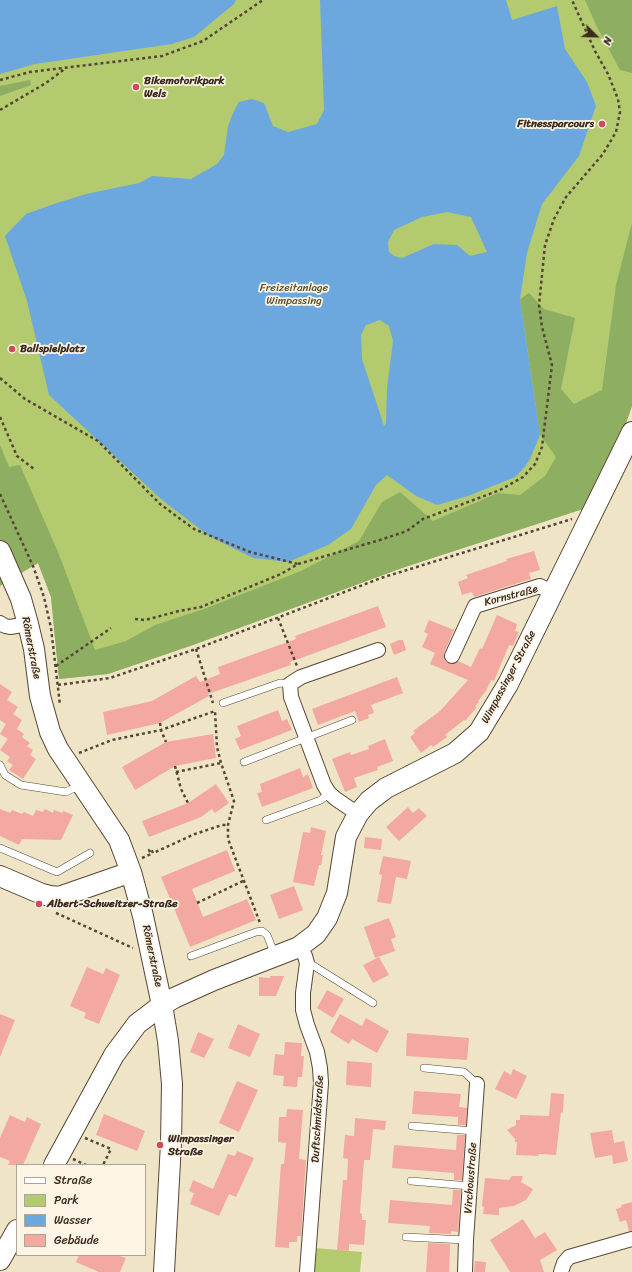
<!DOCTYPE html>
<meta charset="utf-8">
<style>
body{margin:0}
#map{position:relative;width:632px;height:1272px;overflow:hidden;background:#efe5c6;font-family:Sriracha,sans-serif}
canvas{display:block}
.legend{position:absolute;left:16px;top:1164px;width:130px;height:92px;box-sizing:border-box;background:#fcf5e5;border:1px solid #afa495;margin:0;padding:5px 7px;list-style:none;font-size:12px;color:#3b2a1e}
.legend li{display:flex;align-items:center;gap:8px;height:20px}
.legend b{width:20px;border:1px solid #afa495}
.north{position:absolute;left:576px;top:16px;width:40px;height:40px;-webkit-text-stroke:3px #fcf5e5;paint-order:stroke;rotate:113deg;font-size:11px;font-weight:700;line-height:16px;text-align:center;color:#3b2a1e}
.north::after{content:'';display:block;margin:auto;width:14px;height:18px;background:#3b2a1e;clip-path:polygon(50% 0,100% 100%,50% 72%,0 100%)}
</style>
<div id="map">
<canvas width="632" height="1272"></canvas>
<ul class="legend">
<li><b style="height:5px;background:#fff"></b>Straße</li>
<li><b style="height:11px;background:#b3ca6f"></b>Park</li>
<li><b style="height:11px;background:#6ca8dd"></b>Wasser</li>
<li><b style="height:11px;background:#f3a9a0"></b>Gebäude</li>
</ul>
<div class="north">N</div>
</div>
<script>
const g = document.querySelector('canvas').getContext('2d');
g.lineJoin = 'round';
function fillPath(path, color) {
  g.fillStyle = color;
  g.fill(path, 'evenodd');
}
function toPath(rows) {
  const path = new Path2D();
  for (const r of rows) {
    path.moveTo(r[0], r[1]);
    for (let i = 2; i < r.length; i += 2) path.lineTo(r[i], r[i + 1]);
  }
  return path;
}
function stroke(path, color, width, dash) {
  g.strokeStyle = color;
  g.lineWidth = width;
  g.lineCap = dash ? 'butt' : 'round';
  g.setLineDash(dash || []);
  g.stroke(path);
}
function drawText(font, color, halo, rows, align = 'center') {
  g.font = font + ' Sriracha,sans-serif';
  g.lineWidth = 3.5;
  g.setLineDash([]);
  g.textBaseline = 'middle';
  g.strokeStyle = halo;
  g.fillStyle = color;
  for (const [text, x, y, turn = 0] of rows) {
    g.save();
    g.translate(x, y);
    g.rotate((+turn || 0) * Math.PI / 180);
    g.textAlign = isNaN(turn) ? turn : align;
    if (halo) g.strokeText(text, 0, 0);
    g.fillText(text, 0, 0);
    g.restore();
  }
}
const green = toPath([
 [0,0,632,0,632,406,626,423,586,508,402,568,193,645,108,674,59,679,51,597,38,563,0,482],
 [315,1248,362,1252,360,1272,314,1272]
]);
const forest = toPath([
 [585,0,632,0,632,73,620,70,597,27],
 [30,80,31,85,0,96,0,86],
 [632,223,632,406,626,423,586,508,402,568,193,645,108,674,59,679,51,597,38,563,0,586,0,445,9,467,20,465,58,552,95,650,126,641,155,625,204,609,301,571,359,541,382,502,400,492,433,521,498,493,520,495,545,476,556,457,540,435,520,299,529,293,544,309,575,318,561,389,574,404,602,390,616,285]
]);
const water = toPath([
 [0,0,236,0,234,4,194,37,172,44,35,64,0,74],
 [320,0,506,0,512,20,557,6,565,49,587,82,596,106,579,156,542,204,527,253,520,299,540,435,530,459,524,468,515,477,468,496,437,505,416,496,387,475,376,485,351,529,328,545,288,562,253,558,209,536,161,499,49,395,27,301,5,236,26,214,54,204,86,194,139,183,152,176,191,179,217,164,224,155,228,126,233,113,239,102,252,99,264,103,273,126,288,132,317,124,324,110],
 [447,212,471,217,487,252,470,256,457,245,434,244,402,258,394,256,389,252,388,242,394,230,422,217],
 [380,320,389,326,393,341,387,388,386,423,384,426,362,359,361,335,366,325]
]);
const building = toPath([
 [534,551,540,570,529,573,531,579,474,597,472,592,462,595,458,582,468,578,466,575,507,561,506,559],
 [378,606,386,627,290,662,291,665,208,694,209,696,160,723,107,735,103,712,152,701,196,676,200,682,220,674,218,667,296,639,295,636],
 [497,615,517,624,515,631,519,632,513,646,509,645,494,681,491,680,486,691,478,701,479,702,475,706,477,707,465,721,464,720,445,735,447,737,433,747,431,745,421,753,410,737,415,733,413,731,440,711,468,680,430,664,435,653,422,647,428,634,424,632,429,620,454,630,444,653,444,657,445,661,452,664,458,661,471,667,480,648,482,649],
 [399,640,403,640,406,650,394,655,390,644],
 [397,677,403,693,371,705,374,713,368,715,369,718,359,722,355,711,318,725,312,709],
 [0,684,12,692,7,700,18,707,13,714,22,720,17,729,24,734,22,737,30,743,27,746,33,750,30,755,36,759,23,779,9,770,13,765,7,761,10,757,0,750,8,739,0,734,6,724,0,720],
 [278,710,282,721,287,719,292,730,240,750,235,739,241,736,237,726],
 [213,734,216,758,175,766,135,790,122,767,166,742],
 [385,739,393,761,377,767,378,770,354,778,357,787,345,792,332,759,350,752,351,755,369,749,368,746],
 [300,768,303,777,308,774,313,788,262,807,257,793,262,792,260,784],
 [216,784,229,803,215,813,212,809,201,817,149,837,142,821,188,803],
 [408,807,413,813,419,808,427,816,399,841,386,827],
 [0,809,10,813,12,810,22,814,24,812,33,816,36,810,43,812,45,809,53,813,54,810,62,813,63,811,73,815,61,840,22,839,19,845,0,836],
 [311,827,326,831,321,855,323,855,321,865,319,865,314,886,293,882,303,832,310,833],
 [365,837,382,839,381,850,364,848],
 [227,850,235,871,192,889,203,917,247,899,256,920,190,947,161,877],
 [383,856,411,861,407,879,396,877,391,904,377,902,382,875,379,874],
 [294,886,303,910,279,919,270,895],
 [389,918,396,937,391,939,395,951,375,958,364,927],
 [379,957,389,975,373,983,363,965],
 [87,967,103,974,106,968,120,975,99,1024,84,1018,86,1013,70,1006],
 [270,976,284,976,276,996,259,996,259,977,270,978],
 [327,990,344,999,333,1018,317,1008],
 [0,1014,15,1020,0,1057],
 [340,1014,362,1026,366,1018,389,1031,377,1053,352,1039,349,1044,330,1032],
 [238,1024,260,1034,250,1057,228,1048],
 [198,1032,214,1039,204,1058,190,1052],
 [407,1033,469,1038,467,1060,406,1056],
 [285,1042,302,1043,301,1056,304,1056,302,1077,298,1077,297,1087,283,1086,284,1076,273,1075,275,1054,284,1055],
 [347,1061,372,1063,371,1087,346,1085],
 [513,1069,527,1076,516,1099,495,1089,504,1071,511,1075],
 [237,1081,258,1090,239,1132,219,1123],
 [414,1091,461,1094,459,1107,467,1108,466,1125,458,1125,458,1117,412,1114],
 [551,1093,564,1094,563,1113,561,1112,556,1155,539,1154,538,1156,516,1155,517,1142,515,1142,515,1139,507,1130,516,1125,516,1120,520,1120,520,1115,549,1116],
 [287,1109,303,1110,299,1159,306,1160,301,1236,297,1236,297,1242,289,1242,289,1248,275,1247,281,1164,284,1164,286,1143,278,1142,279,1117,286,1117],
 [104,1114,145,1131,137,1151,96,1135],
 [10,1115,25,1122,27,1117,41,1124,23,1165,8,1165,10,1161,0,1157,0,1138],
 [355,1118,386,1121,385,1130,373,1129,370,1160,364,1160,360,1213,362,1214,362,1220,366,1220,364,1245,349,1244,349,1251,337,1250,343,1180,347,1180,348,1159,343,1158,345,1135,354,1136],
 [612,1130,614,1143,624,1141,628,1161,613,1164,612,1155,595,1158,590,1133],
 [457,1135,465,1135,462,1180,454,1180,454,1173,392,1168,394,1145,456,1150],
 [237,1151,254,1158,236,1197,229,1194,219,1216,190,1204,194,1193,189,1191,193,1180,213,1189,228,1154,235,1156],
 [512,1176,523,1176,521,1182,533,1189,526,1200,514,1206,499,1208,499,1215,483,1214,484,1207,482,1206,485,1178,509,1180],
 [453,1190,461,1190,458,1232,451,1231,451,1234,429,1233,430,1226,388,1223,390,1200,452,1205],
 [632,1202,632,1231,629,1231,626,1220,620,1222,616,1209,622,1207,621,1205],
 [523,1219,535,1238,545,1232,557,1250,540,1260,544,1272,510,1272,490,1240],
 [428,1243,450,1244,449,1272,426,1272],
 [79,1255,117,1255,126,1258,120,1272,99,1272,76,1262],
 [475,1261,486,1262,485,1272,474,1272]
]);
const path = toPath([
 [0,80,30,72,162,56,203,41,263,0],
 [0,110,46,83,66,68],
 [0,378,25,399,98,441,160,504,194,529,250,552,298,564],
 [0,417,17,456,34,469],
 [0,494,33,566,44,597,51,628,60,705],
 [278,618,297,666],
 [135,619,145,620,179,611,201,607,281,574,298,564,380,540,407,531,423,519,500,490,523,477,535,464,542,447,552,365,542,327,539,305,545,245,554,219,566,197,603,154,616,132,620,112,618,99,608,74,595,51,572,0],
 [196,649,213,703],
 [56,666,111,628],
 [58,685,110,678,196,649,381,578,572,519],
 [160,723,161,730,166,742],
 [79,753,112,740,161,730,215,711,217,747,221,763,234,801,228,825,228,839,260,923],
 [175,766,181,789,188,803],
 [176,772,221,763],
 [142,858,151,854,149,850,151,849,153,853,195,834,222,825,228,825],
 [197,903,243,881],
 [56,913,133,948],
 [85,1138,111,1149,103,1165],
 [73,1159,86,1165]
]);
const lane = toPath([
 [223,703,280,683,290,684],
 [244,762,352,720],
 [0,765,5,775,21,785,66,792,80,785],
 [266,820,321,800,329,793],
 [0,848,57,872,90,853],
 [191,956,256,932,262,931,267,935,275,955],
 [307,963,314,966,373,1003],
 [424,1068,464,1072,477,1084],
 [412,1126,474,1131],
 [411,1181,470,1186],
 [406,1237,466,1240]
]);
const street = toPath([
 [0,623,5,626,10,627,28,624],
 [452,656,475,606,540,586,553,593],
 [358,814,336,799,329,793,324,785,291,697,290,684,301,677,378,650],
 [299,947,305,956,307,963,303,993,303,1010,307,1025,317,1052,320,1068,321,1083,307,1272],
 [465,1272,466,1240,477,1084],
 [561,1272,564,1263,569,1257,632,1239]
]);
const secondary = toPath([
 [0,551,21,599,28,624,34,649,40,696,50,732,58,749,119,840,131,872,143,916,162,1005,168,1041,172,1084,171,1143,164,1272],
 [0,876,42,894,50,896,59,897,131,872],
 [54,1165,114,1055,137,1024,162,1005,174,998,214,980,299,947,316,934,327,918,337,893,346,837,358,814,369,801,386,788,455,753,479,732,508,684,632,432],
 [0,1260,17,1230]
]);
const markers = [
 [136,87,4,"#d1495b"],
 [602,124,4,"#d1495b"],
 [12,349,4,"#d1495b"],
 [39,904,4,"#d1495b"],
 [160,1145,4,"#d1495b"]
];
const poiNames = [
 ["Bikemotorikpark",144,81],
 ["Wels",144,94],
 ["Fitnessparcours",594,124,"right"],
 ["Ballspielplatz",20,349],
 ["Albert-Schweitzer-Straße",47,904],
 ["Wimpassinger",168,1139],
 ["Straße",168,1152]
];
const parkNames = [
 ["Freizeitanlage",294,288],
 ["Wimpassing",294,301]
];
const streetNames = [
 ["Kornstraße",511,596,-15],
 ["Römerstraße",31,648,79],
 ["Wimpassinger Straße",509,677,-62],
 ["Römerstraße",152,956,78],
 ["Duftschmidstraße",318,1119,-87],
 ["Virchowstraße",471,1178,-86]
];
fillPath(green, '#b3ca6f');
fillPath(forest, '#8eae62');
fillPath(water, '#6ca8dd');
fillPath(building, '#f3a9a0');
stroke(lane, '#564637', 8);
stroke(street, '#564637', 16);
stroke(secondary, '#564637', 22);
stroke(path, '#564637', 2.5, [3, 3]);
stroke(lane, '#fff', 7);
stroke(street, '#fff', 14);
stroke(secondary, '#fff', 20);
for (const [x, y, r, color] of markers) {
  const dot = new Path2D();
  dot.arc(x, y, r, 0, 2 * Math.PI);
  g.fillStyle = color;
  g.fill(dot);
  stroke(dot, '#fcf5e5', 1.5);
}
drawText('bold 11px', '#3b2a1e', '#fcf5e5', poiNames, 'left');
drawText('11px', '#595232', '#fcf5e5', parkNames);
drawText('11px', '#3b2a1e', '#fcf5e5', streetNames);
</script>
